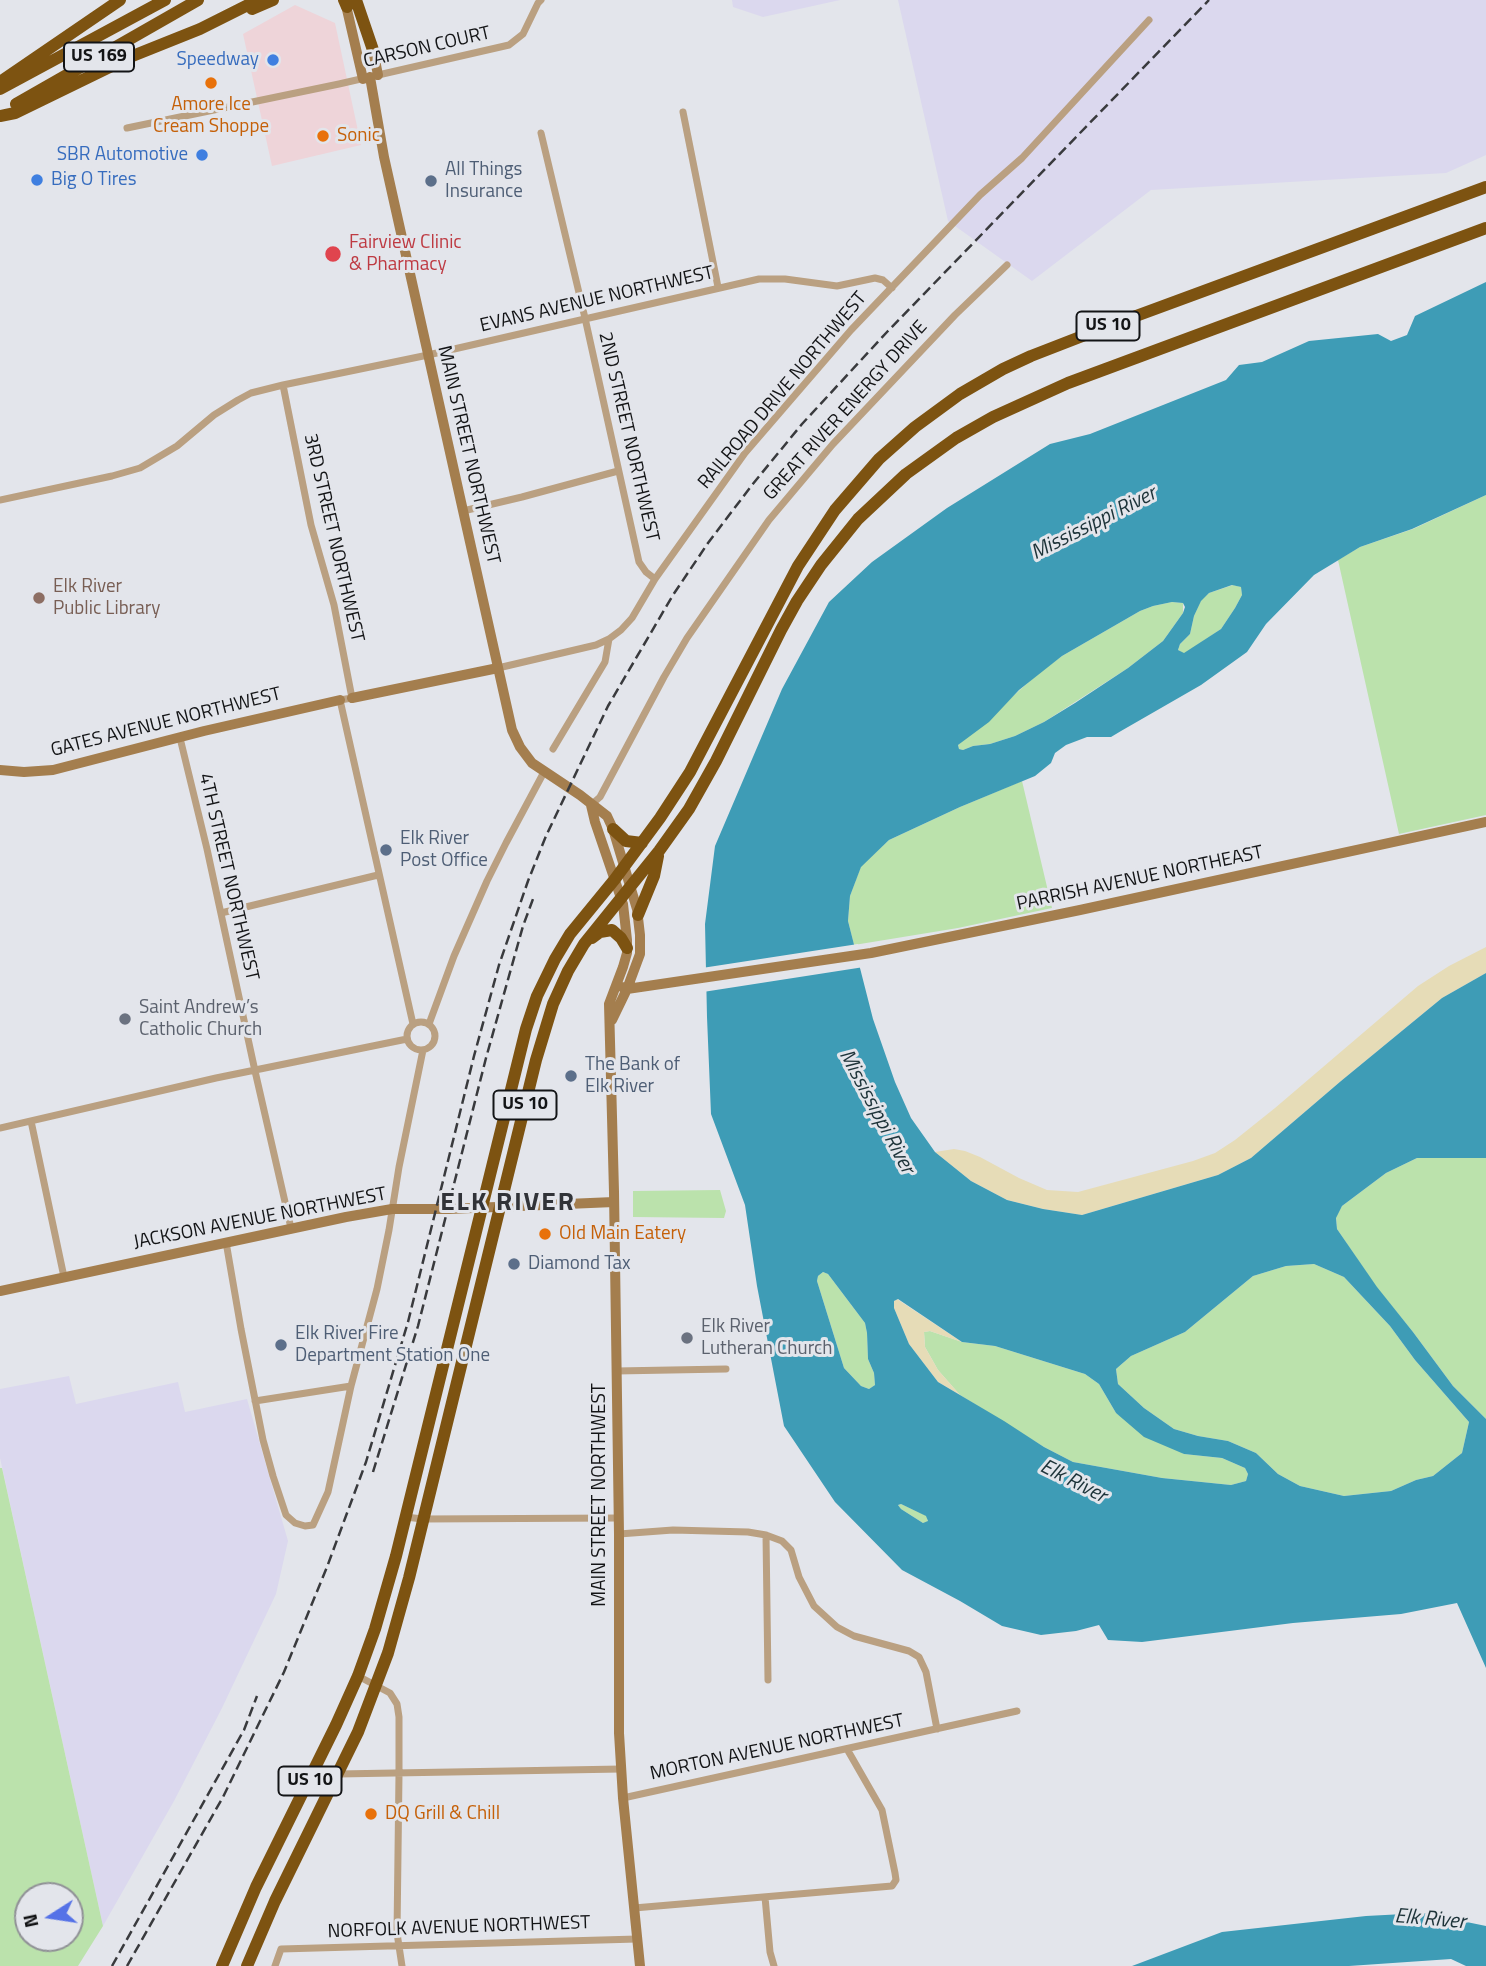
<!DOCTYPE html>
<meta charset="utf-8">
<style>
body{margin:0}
#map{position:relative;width:1486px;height:1966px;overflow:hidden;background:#e3e5eb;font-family:"Titillium Web",sans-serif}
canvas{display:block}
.north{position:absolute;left:14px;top:1882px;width:70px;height:70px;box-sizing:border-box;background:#e3e5eb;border:2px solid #909196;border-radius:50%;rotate:258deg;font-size:19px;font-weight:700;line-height:28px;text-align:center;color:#131416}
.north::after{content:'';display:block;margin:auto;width:24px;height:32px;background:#5572e7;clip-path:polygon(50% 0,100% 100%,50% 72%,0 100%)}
</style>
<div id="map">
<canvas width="1486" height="1966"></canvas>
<div class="north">N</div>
</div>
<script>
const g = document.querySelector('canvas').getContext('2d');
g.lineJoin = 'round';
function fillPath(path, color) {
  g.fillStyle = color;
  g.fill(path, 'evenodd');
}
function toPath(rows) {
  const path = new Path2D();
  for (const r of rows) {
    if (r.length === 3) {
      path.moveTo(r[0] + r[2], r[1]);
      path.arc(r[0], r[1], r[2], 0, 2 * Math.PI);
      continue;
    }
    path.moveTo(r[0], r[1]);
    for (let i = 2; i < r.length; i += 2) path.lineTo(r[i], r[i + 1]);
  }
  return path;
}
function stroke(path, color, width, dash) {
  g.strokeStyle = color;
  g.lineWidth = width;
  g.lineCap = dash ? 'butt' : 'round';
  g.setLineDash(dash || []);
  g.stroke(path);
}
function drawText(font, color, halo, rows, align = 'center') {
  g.font = font + ' "Titillium Web",sans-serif';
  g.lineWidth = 6;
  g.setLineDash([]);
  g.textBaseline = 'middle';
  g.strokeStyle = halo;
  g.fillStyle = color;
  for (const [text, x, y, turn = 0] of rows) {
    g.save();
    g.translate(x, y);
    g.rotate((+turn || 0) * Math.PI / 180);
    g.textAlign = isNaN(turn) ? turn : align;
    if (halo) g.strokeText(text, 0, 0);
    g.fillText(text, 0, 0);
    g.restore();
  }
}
const commercial = toPath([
 [295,5,335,23,361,145,272,166,243,34]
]);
const industrial = toPath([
 [732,0,840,0,763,17,733,7],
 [898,0,1486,0,1486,155,1446,173,1151,190,1032,281,948,221],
 [69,1376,76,1404,178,1382,185,1412,247,1399,288,1541,276,1594,222,1708,174,1801,103,1926,0,1458,0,1389]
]);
const green = toPath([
 [1486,495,1486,815,1399,834,1338,560,1360,547,1413,529],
 [1233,585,1241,587,1242,595,1235,608,1221,629,1184,654,1178,650,1180,644,1190,634,1194,616,1201,600,1209,593],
 [1172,602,1183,603,1183,613,1163,641,1128,668,1044,722,1015,736,990,744,973,746,963,750,959,749,958,745,1040,672,1062,656,1140,611,1153,606],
 [1022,781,1052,908,958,928,854,945,848,921,850,896,861,866,889,840,960,807],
 [1462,1157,1486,1158,1486,1419,1453,1386,1413,1332,1377,1288,1337,1229,1336,1217,1342,1206,1386,1173,1417,1158],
 [720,1190,726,1211,724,1218,633,1217,633,1191],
 [1314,1264,1344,1277,1390,1326,1415,1360,1469,1422,1462,1453,1433,1476,1416,1480,1391,1491,1344,1496,1300,1486,1278,1474,1256,1453,1228,1441,1198,1436,1174,1429,1144,1408,1118,1384,1116,1369,1131,1356,1185,1332,1253,1276,1286,1266],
 [823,1272,828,1274,865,1323,867,1333,868,1359,874,1373,875,1385,869,1389,861,1386,844,1368,817,1281,818,1276],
 [930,1331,962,1342,995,1346,1085,1374,1099,1384,1116,1413,1184,1454,1222,1458,1245,1468,1248,1474,1246,1481,1231,1485,1162,1478,1073,1462,1044,1447,960,1395,938,1370,925,1347,924,1332],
 [0,1468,2,1468,103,1926,78,1966,0,1966],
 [70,1896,70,1938,28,1938,28,1896],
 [901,1504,927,1516,928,1522,923,1523,901,1509,898,1505]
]);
const sand = toPath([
 [1486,947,1486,973,1442,998,1341,1081,1251,1158,1218,1175,1082,1215,1043,1209,1007,1200,971,1181,935,1152,954,1149,965,1151,980,1157,1019,1178,1047,1190,1078,1192,1193,1161,1215,1153,1235,1140,1275,1108,1418,986,1449,966],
 [897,1299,962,1342,930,1331,924,1332,925,1347,938,1370,960,1395,938,1382,909,1344,894,1308,894,1301]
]);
const water = toPath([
 [1486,282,1486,495,1412,529,1360,547,1314,575,1266,624,1247,652,1201,685,1121,731,1111,737,1087,737,1066,745,1055,753,1051,763,1035,776,960,807,889,840,861,867,850,896,848,921,873,1019,895,1082,911,1118,935,1152,971,1181,1007,1200,1043,1209,1082,1215,1218,1175,1251,1158,1341,1081,1442,998,1486,973,1486,1158,1417,1158,1386,1173,1342,1206,1336,1218,1337,1229,1377,1287,1413,1332,1453,1386,1486,1419,1486,1668,1457,1603,1401,1614,1293,1623,1142,1642,1108,1640,1099,1625,1076,1631,1041,1635,1002,1626,960,1601,902,1570,835,1502,784,1426,757,1286,745,1205,711,1114,707,1017,705,924,715,846,782,689,829,602,872,562,947,508,1050,444,1090,434,1226,380,1239,365,1262,362,1309,341,1378,334,1391,341,1407,335,1415,316],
 [1232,585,1241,587,1242,595,1235,608,1221,629,1184,653,1178,650,1180,644,1190,634,1194,616,1201,601,1209,593],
 [1172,602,1183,603,1185,607,1183,613,1163,641,1128,668,1075,703,1044,722,1015,736,990,744,973,746,963,750,959,749,958,745,989,722,1019,690,1062,656,1140,611,1153,606],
 [1314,1264,1344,1277,1390,1326,1415,1360,1469,1422,1462,1453,1433,1476,1416,1480,1391,1491,1344,1496,1300,1486,1278,1474,1256,1453,1228,1441,1198,1436,1174,1429,1144,1408,1118,1384,1116,1369,1131,1356,1185,1332,1253,1276,1286,1266],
 [823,1272,828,1274,865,1323,867,1333,868,1359,874,1373,875,1385,869,1389,861,1386,844,1368,817,1281,818,1276],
 [898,1299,962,1342,995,1346,1085,1374,1099,1384,1116,1413,1144,1437,1184,1454,1222,1458,1245,1468,1248,1474,1246,1481,1231,1485,1162,1478,1073,1462,1044,1447,1004,1421,938,1382,909,1344,894,1308,894,1301],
 [901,1504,926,1516,928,1521,923,1523,901,1509,898,1505],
 [1423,1913,1486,1926,1486,1966,1466,1966,1451,1959,1349,1966,1132,1966,1222,1932,1366,1916]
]);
const pier = toPath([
 [858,944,864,967,703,992,702,968]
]);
const street = toPath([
 [683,112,718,287],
 [127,128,339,84,509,45,523,34,538,3,541,0],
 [541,133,585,318,639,562,646,572,655,579],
 [283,385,311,525,334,605,352,698,340,700,413,1024],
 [0,500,112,476,140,468,177,446,214,415,238,400,251,393,283,385,428,355,759,279,785,279,837,286,875,278,883,280,892,288],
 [463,511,522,497,618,471],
 [498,668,596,645,609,639],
 [180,738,207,849,255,1071,291,1228],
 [553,749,605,662,609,639,621,630,632,618,655,579,745,453,851,330,980,195,1022,158,1149,20],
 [591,805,600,797,664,677,687,638,769,520,833,444,955,315,1007,265],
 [221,913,378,875],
 [421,1036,14],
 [429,1024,454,956,487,881,506,843,544,772],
 [31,1121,64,1277],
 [0,1128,216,1078,407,1039],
 [226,1242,241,1329,263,1440,273,1476,286,1515,295,1523,305,1526,313,1525,328,1492,351,1386,377,1289,389,1230,399,1167,423,1050],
 [616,1371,726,1369],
 [255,1401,351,1386],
 [405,1517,423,1519,619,1518],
 [619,1534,673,1530,748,1532,766,1535,782,1541,791,1550,799,1577,814,1606,837,1627,854,1636,909,1651,919,1657,926,1672,937,1729],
 [766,1535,768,1680],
 [358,1676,390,1693,397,1704,399,1717,399,1774,397,1933,402,1966],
 [338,1774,621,1769],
 [623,1798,1017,1711],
 [765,1897,770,1952,774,1966],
 [634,1908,892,1886,896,1880,895,1873,882,1810,847,1749],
 [275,1966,281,1949,637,1939]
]);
const secondary = toPath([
 [345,1,363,79],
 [372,45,378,75],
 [370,77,384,157,512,730,520,747,532,763,580,795,607,816,613,829,637,909,640,935,640,954,627,989,612,1020],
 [352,698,498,668],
 [0,770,24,772,53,770,204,731,340,700],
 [591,805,595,822,623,904,627,940,627,953,623,967,609,1004,614,1192,619,1534,619,1733,623,1798,640,1966],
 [622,987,627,989,871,953,1080,910,1486,822],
 [0,1291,346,1217,392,1209,449,1209,614,1202]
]);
const highway = toPath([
 [344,0,347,7],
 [356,0,373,50],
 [252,9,273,0],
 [0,82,120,0],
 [0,89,165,0],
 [16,104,198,0],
 [0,116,15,113,130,57,200,29,258,0],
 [613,829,626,841,642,843],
 [638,915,654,876,658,856],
 [592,938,600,932,612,930,621,938,627,948],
 [222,1966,256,1887,336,1725,358,1676,375,1629,396,1556,526,1029,537,996,555,959,570,934,615,879,660,818,690,772,798,566,835,510,879,459,915,427,960,394,1003,369,1031,356,1098,330,1486,187],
 [247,1966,275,1901,358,1732,388,1653,409,1578,536,1060,553,1004,568,971,584,944,659,851,689,809,716,761,781,630,797,601,821,565,858,519,906,474,956,438,993,417,1068,383,1486,228]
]);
const rail = toPath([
 [373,1472,418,1326,486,1058,523,926,533,899],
 [112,1966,244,1730,257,1696],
 [127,1966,223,1797,284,1672,327,1567,366,1462,408,1322,474,1056,499,965,528,881,546,836,608,706,673,595,708,543,752,485,802,424,887,332,1209,0]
]);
const markers = [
 [273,60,7,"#3f7fe0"],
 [211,83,7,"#e8710a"],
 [323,136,7,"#e8710a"],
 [202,155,7,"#3f7fe0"],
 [37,180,7,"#3f7fe0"],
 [431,181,7,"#5c6f8a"],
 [333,254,9,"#e0444e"],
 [39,598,7,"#8d6e63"],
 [386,850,7,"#5c6f8a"],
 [125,1019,7,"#6b7280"],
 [571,1076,7,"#5c6f8a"],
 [545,1234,7,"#e8710a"],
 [514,1264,7,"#5c6f8a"],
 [687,1338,7,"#6b7280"],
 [281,1345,7,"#5c6f8a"],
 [371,1814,7,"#e8710a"]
];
const shields = [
 [99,57,70],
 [1108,326,63],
 [525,1105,63],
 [310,1781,63]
];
const shieldNames = [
 ["US 169",99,57],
 ["US 10",1108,326],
 ["US 10",525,1105],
 ["US 10",310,1781]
];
const streetNames = [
 ["CARSON COURT",427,48,-13],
 ["EVANS AVENUE NORTHWEST",597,300,-13],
 ["RAILROAD DRIVE NORTHWEST",783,391,-50],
 ["GREAT RIVER ENERGY DRIVE",846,411,-48],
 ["2ND STREET NORTHWEST",628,437,77],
 ["MAIN STREET NORTHWEST",468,455,77],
 ["3RD STREET NORTHWEST",333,538,77],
 ["GATES AVENUE NORTHWEST",166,723,-14],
 ["4TH STREET NORTHWEST",228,877,77],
 ["PARRISH AVENUE NORTHEAST",1140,879,-12],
 ["JACKSON AVENUE NORTHWEST",260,1219,-11],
 ["MAIN STREET NORTHWEST",600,1495,-90],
 ["MORTON AVENUE NORTHWEST",777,1748,-12],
 ["NORFOLK AVENUE NORTHWEST",459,1928,-2]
];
const shopNames = [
 ["Speedway",259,60],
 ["SBR Automotive",188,155],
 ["Big O Tires",51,180,"left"]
];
const foodNames = [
 ["Amore Ice",211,105,"center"],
 ["Cream Shoppe",211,127,"center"],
 ["Sonic",337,136],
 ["Old Main Eatery",559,1234],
 ["DQ Grill & Chill",385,1814]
];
const serviceNames = [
 ["All Things",445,170],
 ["Insurance",445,192],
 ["Elk River",400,839],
 ["Post Office",400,861],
 ["The Bank of",585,1065],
 ["Elk River",585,1087],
 ["Diamond Tax",528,1264],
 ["Elk River Fire",295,1334],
 ["Department Station One",295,1356]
];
const healthNames = [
 ["Fairview Clinic",349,243],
 ["& Pharmacy",349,265]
];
const educationNames = [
 ["Elk River",53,587],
 ["Public Library",53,609]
];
const worshipNames = [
 ["Saint Andrew’s",139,1008],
 ["Catholic Church",139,1030],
 ["Elk River",701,1327],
 ["Lutheran Church",701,1349]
];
const waterNames = [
 ["Mississippi River",1094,524,-27],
 ["Mississippi River",876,1112,62],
 ["Elk River",1073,1482,27],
 ["Elk River",1430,1920,5]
];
const districtNames = [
 ["ELK RIVER",508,1204]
];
fillPath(commercial, '#eed4d9');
fillPath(industrial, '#dbd8ee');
fillPath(green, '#bbe2ac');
fillPath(sand, '#e6dcb7');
fillPath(water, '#3e9cb6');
fillPath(pier, '#e3e5eb');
stroke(street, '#baa081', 7);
stroke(secondary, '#a47e4e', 10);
stroke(highway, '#7d5311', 12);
stroke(rail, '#393a3d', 2.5, [10, 5]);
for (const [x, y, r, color] of markers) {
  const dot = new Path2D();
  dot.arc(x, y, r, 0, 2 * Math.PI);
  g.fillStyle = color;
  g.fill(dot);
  stroke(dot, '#e3e5eb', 2.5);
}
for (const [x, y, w] of shields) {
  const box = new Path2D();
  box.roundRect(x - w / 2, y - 14.5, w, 29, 5);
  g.fillStyle = '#e3e5eb';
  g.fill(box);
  stroke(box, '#131416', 2);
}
drawText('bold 18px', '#131416', null, shieldNames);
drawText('19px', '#131416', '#e3e5eb', streetNames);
drawText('19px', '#366cbe', '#e3e5eb', shopNames, 'right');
drawText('19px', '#c56008', '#e3e5eb', foodNames, 'left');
drawText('19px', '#4e5e75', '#e3e5eb', serviceNames, 'left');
drawText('19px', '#be3a42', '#e3e5eb', healthNames, 'left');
drawText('19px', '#785e54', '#e3e5eb', educationNames, 'left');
drawText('19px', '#5b616d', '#e3e5eb', worshipNames, 'left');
drawText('italic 21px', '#1d3339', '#e3e5eb', waterNames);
g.letterSpacing = '2px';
drawText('bold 26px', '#313338', '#e3e5eb', districtNames);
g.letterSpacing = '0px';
</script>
